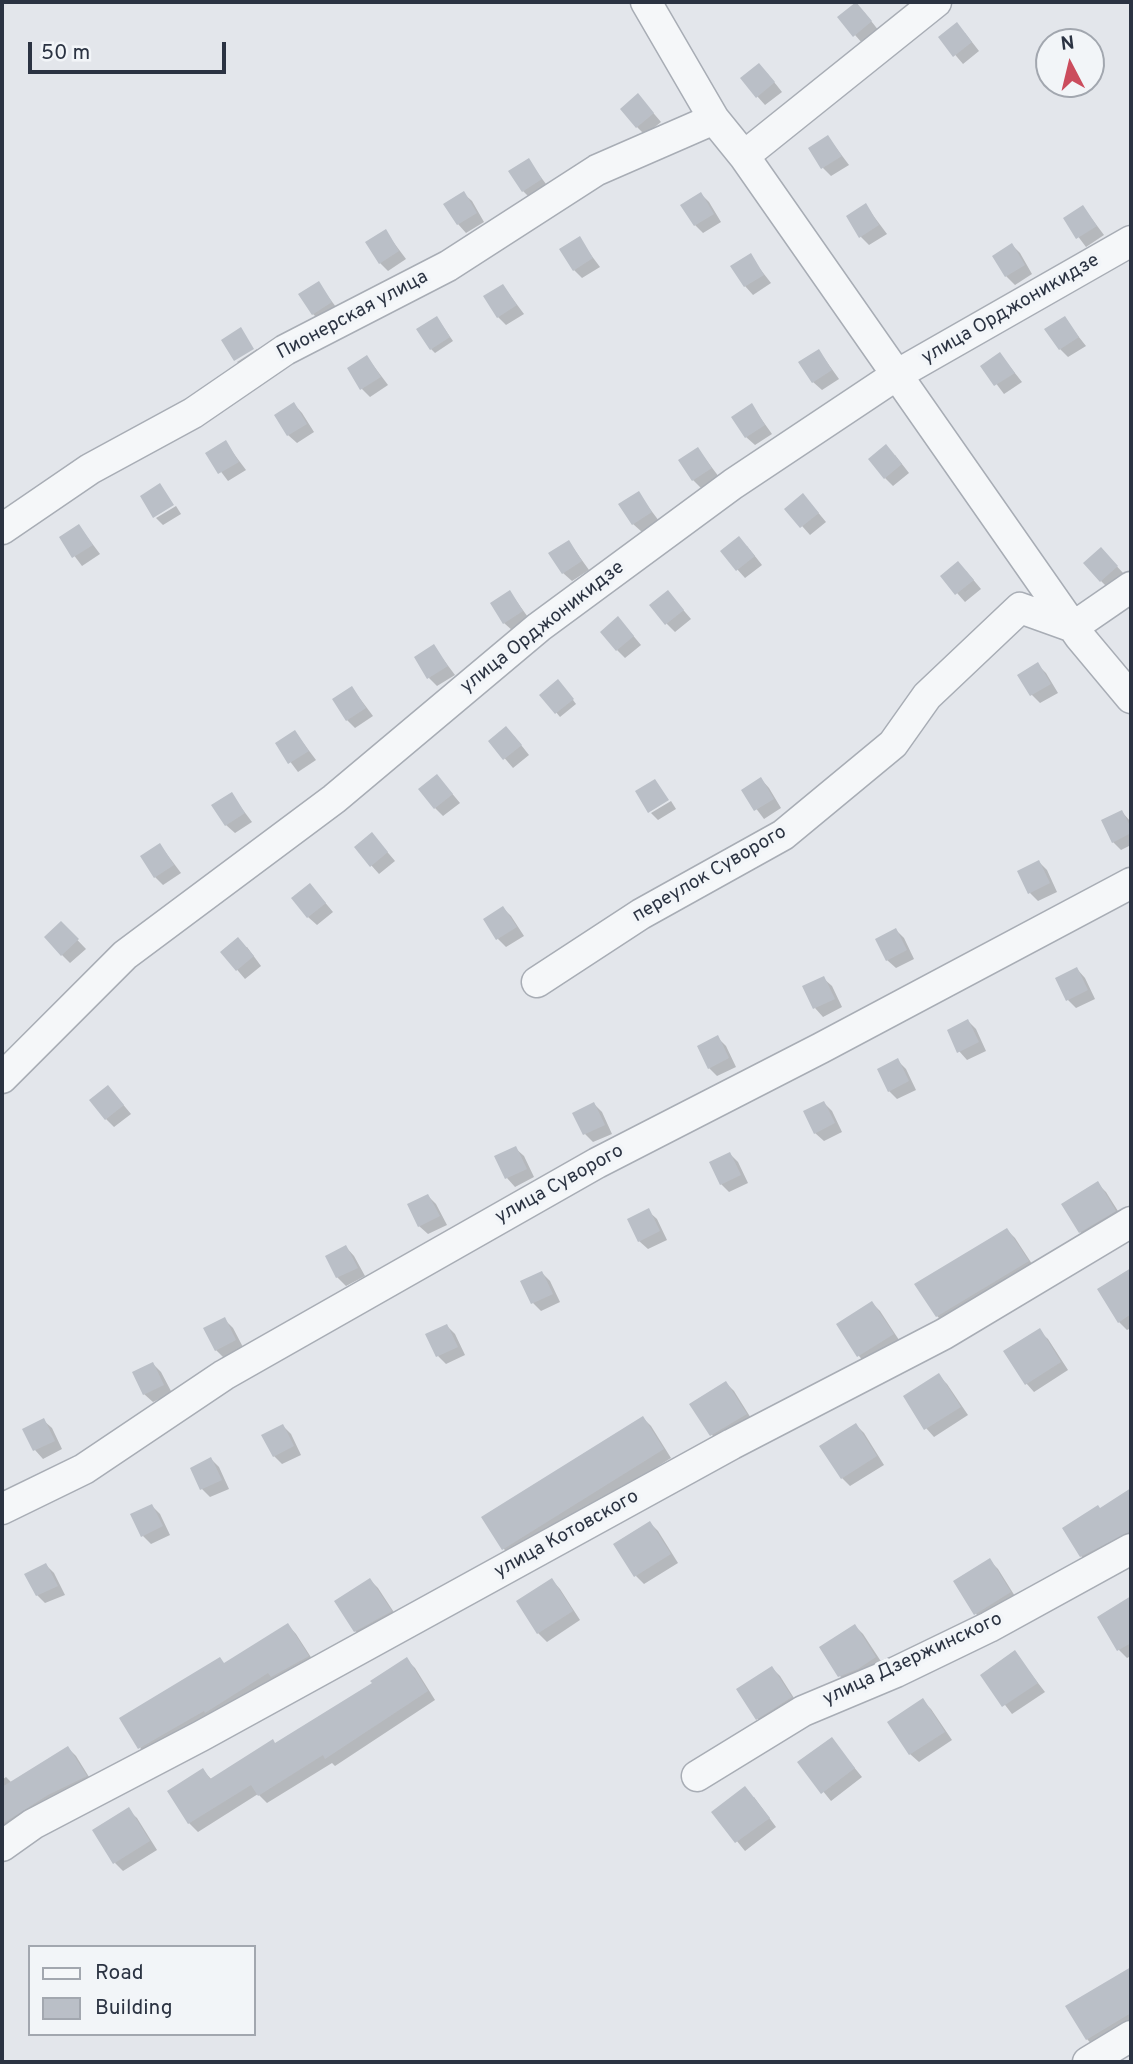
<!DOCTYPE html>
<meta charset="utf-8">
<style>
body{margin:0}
#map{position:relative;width:1133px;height:2064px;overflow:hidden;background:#e3e6eb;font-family:Overpass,sans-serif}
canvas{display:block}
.frame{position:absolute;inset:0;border:4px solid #2b3342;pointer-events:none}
.legend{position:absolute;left:28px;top:1945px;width:228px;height:91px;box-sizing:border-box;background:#f2f5f8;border:2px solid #a2a7af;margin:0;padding:9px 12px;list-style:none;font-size:21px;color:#2b3342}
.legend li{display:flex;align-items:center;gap:14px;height:35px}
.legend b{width:35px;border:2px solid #a2a7af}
.north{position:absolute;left:1035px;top:28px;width:70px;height:70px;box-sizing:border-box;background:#f2f5f8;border:2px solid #a2a7af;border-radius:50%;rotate:353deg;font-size:19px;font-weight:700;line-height:28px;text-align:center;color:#2b3342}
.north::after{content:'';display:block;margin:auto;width:24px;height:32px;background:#cb4c5d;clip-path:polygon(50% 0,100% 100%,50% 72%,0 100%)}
.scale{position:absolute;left:28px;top:42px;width:198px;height:32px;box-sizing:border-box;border:4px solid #2b3342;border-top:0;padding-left:9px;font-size:21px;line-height:24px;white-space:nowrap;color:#2b3342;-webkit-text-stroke:5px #f2f5f8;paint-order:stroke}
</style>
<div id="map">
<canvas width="1133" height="2064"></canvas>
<div class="frame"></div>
<ul class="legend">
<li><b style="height:9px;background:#f5f7f9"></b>Road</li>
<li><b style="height:19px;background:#babfc7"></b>Building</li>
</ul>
<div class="north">N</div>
<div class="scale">50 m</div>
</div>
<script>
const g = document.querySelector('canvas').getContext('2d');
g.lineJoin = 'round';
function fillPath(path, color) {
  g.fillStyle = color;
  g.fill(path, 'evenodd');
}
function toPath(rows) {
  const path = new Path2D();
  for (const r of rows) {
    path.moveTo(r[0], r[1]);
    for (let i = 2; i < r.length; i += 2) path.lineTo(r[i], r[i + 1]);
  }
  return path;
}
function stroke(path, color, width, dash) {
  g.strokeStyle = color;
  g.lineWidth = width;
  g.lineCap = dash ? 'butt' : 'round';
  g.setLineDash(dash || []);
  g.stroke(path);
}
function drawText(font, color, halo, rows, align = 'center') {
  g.font = font + ' Overpass,sans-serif';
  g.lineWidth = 7;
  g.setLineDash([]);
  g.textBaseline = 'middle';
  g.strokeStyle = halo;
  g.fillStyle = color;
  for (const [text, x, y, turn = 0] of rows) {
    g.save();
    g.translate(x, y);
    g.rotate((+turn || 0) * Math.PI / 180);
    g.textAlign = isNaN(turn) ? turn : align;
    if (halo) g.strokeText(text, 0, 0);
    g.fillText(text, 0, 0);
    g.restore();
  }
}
const shadow = toPath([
 [864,12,879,31,863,44,855,35],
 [965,33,979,51,963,64,940,37],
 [767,73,782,92,765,105,757,96],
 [638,95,661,122,645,135,637,127],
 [828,137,849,165,831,176,823,168],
 [528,160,549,188,531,199,523,191],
 [463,193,472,201,484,222,466,233,458,224],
 [701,194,709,202,721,222,703,233,695,225],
 [866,206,887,234,869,245,861,237],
 [1083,207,1104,235,1086,247,1065,219],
 [385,231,406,259,388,271,380,263],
 [579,239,600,267,582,278,574,270],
 [1012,245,1020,253,1032,274,1015,285,1006,276,994,257],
 [750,256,771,283,753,295,745,286],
 [318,283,339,311,321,322,313,314],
 [503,286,524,314,506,325,498,317],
 [1064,318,1086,346,1068,357,1060,349],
 [440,322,453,341,435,353,431,349],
 [257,349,262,358,244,369,237,362],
 [819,351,839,379,822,390,813,382],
 [1000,354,1022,382,1004,394,983,366],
 [367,357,388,385,370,397,362,389],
 [294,404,302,413,314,432,297,443,288,435],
 [752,406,772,434,755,445,746,437],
 [225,442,246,470,228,481,207,453],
 [698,449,719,477,701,488,693,480],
 [895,455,909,473,893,486,885,478],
 [638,493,659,521,642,532,633,524],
 [811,504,826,522,810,535,787,509],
 [176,506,181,514,163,525,156,518],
 [79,526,100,554,82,566,61,538],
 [569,542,589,570,572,581,563,573],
 [747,546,762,565,745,578,737,569],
 [1109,558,1125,575,1109,589,1101,581],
 [966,571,981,589,965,602,942,576],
 [510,592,530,620,513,631,504,623],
 [668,592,691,619,675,632,667,624],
 [626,627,641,645,625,658,617,650],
 [434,647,455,675,437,686,429,678],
 [1037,664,1046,673,1058,693,1040,703,1032,695,1019,675],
 [562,685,576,704,560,717,542,695],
 [352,688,373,716,355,728,347,720],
 [295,732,316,760,298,772,277,744],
 [514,736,529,755,513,768,490,741],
 [761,779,769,788,781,808,764,819,743,791],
 [445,785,460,803,443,816,435,808],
 [231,794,252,822,235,833,226,825],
 [671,801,676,809,658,820,651,813],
 [1122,812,1131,822,1131,845,1121,850,1113,842],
 [372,834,395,861,379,874,371,865],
 [160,845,181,873,163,885,155,877],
 [1039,862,1047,870,1057,892,1038,901,1030,893],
 [318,894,333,912,317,925,308,917],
 [503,908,511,916,524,936,506,947,498,939],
 [61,923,86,949,70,963,62,955],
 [896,930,904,938,914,959,896,968,887,960],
 [247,947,261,966,245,979,222,952],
 [1077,969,1085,978,1095,999,1076,1008,1068,1000],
 [823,978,832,986,842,1007,823,1017,815,1008],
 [968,1021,976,1029,986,1051,967,1060,959,1051],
 [718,1038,726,1046,736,1067,717,1076,709,1068],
 [898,1061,906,1069,916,1090,897,1099,889,1091],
 [116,1096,131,1114,114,1127,106,1119],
 [824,1103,832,1111,842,1132,824,1141,815,1133],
 [594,1104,602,1112,612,1134,593,1142,585,1134],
 [515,1148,524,1156,534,1177,515,1187,507,1178],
 [730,1154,738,1162,748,1183,729,1192,721,1184],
 [1097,1183,1106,1192,1123,1219,1089,1240,1080,1232],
 [428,1196,436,1204,447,1225,428,1234,419,1226],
 [648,1211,657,1219,667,1240,648,1249,639,1241],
 [1007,1230,1015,1238,1036,1270,945,1324,937,1316],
 [346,1247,354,1256,365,1276,346,1286,337,1277],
 [1131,1270,1131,1328,1127,1330,1119,1322,1099,1290],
 [542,1273,550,1281,560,1302,541,1311,533,1303],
 [872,1303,880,1311,901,1343,867,1365,859,1356,838,1324],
 [225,1320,233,1328,244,1349,224,1358,216,1350],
 [447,1326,455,1334,465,1355,446,1364,438,1356],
 [1039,1331,1048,1339,1068,1370,1034,1392,1026,1383],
 [153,1364,161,1372,172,1393,153,1402,144,1394],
 [939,1376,947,1384,968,1415,934,1437,926,1428],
 [726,1383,734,1391,754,1423,720,1443,712,1435],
 [643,1418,651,1426,671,1458,512,1558,504,1549,484,1518],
 [43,1420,52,1428,62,1449,43,1459,35,1450,24,1429],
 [856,1425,864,1433,884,1465,850,1486,842,1478],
 [283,1426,291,1434,301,1455,282,1464,274,1456],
 [211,1459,219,1467,229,1489,210,1497,202,1489,192,1468],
 [1131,1490,1131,1542,1090,1564,1081,1556,1100,1509],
 [152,1506,160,1514,170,1535,151,1544,143,1536],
 [650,1523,658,1531,678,1563,644,1584,636,1576],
 [990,1561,998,1569,1018,1601,984,1622,976,1614],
 [46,1565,54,1573,65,1595,45,1603,37,1595],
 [370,1580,378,1588,399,1620,364,1639,355,1631],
 [552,1580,560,1589,580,1620,547,1642,538,1633,518,1601],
 [1131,1598,1131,1656,1127,1658,1119,1650,1099,1618],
 [288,1625,296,1634,316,1665,148,1756,140,1748,225,1664],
 [855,1626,863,1634,884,1666,848,1685,840,1676],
 [1015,1653,1045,1692,1012,1714,982,1675],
 [407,1660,415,1668,435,1700,335,1766,332,1763,267,1803,258,1794,198,1832,189,1823,169,1792,203,1770,212,1780,275,1744,374,1684],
 [772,1668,780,1676,799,1706,765,1727,757,1718],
 [923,1701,931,1709,952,1740,919,1762,910,1754],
 [831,1739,862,1777,831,1801,800,1763],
 [68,1748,76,1756,94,1785,2,1837,2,1780,6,1777,12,1783],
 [754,1797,776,1827,745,1851,714,1813],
 [128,1810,137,1818,157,1850,123,1871,115,1863],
 [1131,1969,1131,2019,1127,2022,1130,2027,1095,2048,1087,2039,1068,2007]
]);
const building = toPath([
 [856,2,872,21,853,37,837,17],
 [957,22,972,42,953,57,938,37],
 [759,63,775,82,756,98,740,78],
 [638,93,654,113,636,128,620,109],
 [828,135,842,156,821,169,808,148],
 [529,158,542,179,522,192,508,171],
 [464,191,477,213,457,225,443,204],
 [701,192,714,214,694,226,680,205],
 [866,203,879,225,859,238,846,216],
 [1083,205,1097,226,1076,239,1063,218],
 [386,229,399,251,379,264,365,242],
 [580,236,593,258,573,271,559,249],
 [1012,243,1025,265,1005,277,992,256],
 [751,253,764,275,744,287,730,266],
 [319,281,332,302,312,315,298,294],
 [503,284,517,305,497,318,483,296],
 [437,316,450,337,430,350,416,329],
 [1065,316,1079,337,1059,350,1044,329],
 [241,327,254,349,234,361,221,340],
 [819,349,832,370,812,383,798,362],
 [1000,352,1015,373,994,386,980,366],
 [367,355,381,377,360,390,347,368],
 [294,402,307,424,287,436,274,415],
 [752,403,765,425,745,438,731,417],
 [226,440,239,462,218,474,205,453],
 [886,444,902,464,884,479,868,459],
 [698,447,712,468,692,481,678,460],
 [160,483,174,505,153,518,140,496],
 [639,491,652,512,632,525,618,504],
 [803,493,819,513,800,528,784,509],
 [79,524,93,545,72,558,59,537],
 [739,536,755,556,736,571,720,551],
 [569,540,582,561,562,574,548,553],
 [1101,547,1118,566,1100,582,1083,563],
 [958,561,974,580,955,595,940,576],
 [510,590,523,611,503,624,490,603],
 [668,590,684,610,665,625,649,605],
 [618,616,634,636,616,651,600,632],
 [434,644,448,666,427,679,414,657],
 [1038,662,1051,684,1030,696,1017,675],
 [558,679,574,699,555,714,539,695],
 [352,686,366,708,346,721,332,699],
 [506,726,522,745,503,760,488,741],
 [295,730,309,751,288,764,275,743],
 [437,774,453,794,434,809,418,789],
 [761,777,774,799,754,811,741,790],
 [655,779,669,800,648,813,635,791],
 [232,792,245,813,225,826,211,805],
 [1122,810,1131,828,1131,833,1112,843,1101,820],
 [372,832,388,852,370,867,354,847],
 [160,843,174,865,154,878,140,856],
 [1039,860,1050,883,1028,894,1017,871],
 [310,883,326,903,307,918,291,898],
 [503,906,517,927,496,940,483,919],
 [61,921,79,939,61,956,44,937],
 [896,928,907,950,886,961,875,939],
 [238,937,254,956,236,971,220,952],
 [1077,967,1088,990,1066,1001,1055,978],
 [824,976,835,999,813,1009,802,986],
 [968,1019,979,1042,957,1053,947,1030],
 [718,1035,729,1058,708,1069,697,1046],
 [898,1058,909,1081,888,1092,877,1069],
 [108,1085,124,1105,105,1120,89,1100],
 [824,1101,835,1123,814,1134,803,1111],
 [594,1102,605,1125,583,1135,572,1113],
 [516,1146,527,1169,505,1179,494,1156],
 [730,1152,741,1175,720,1185,709,1162],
 [1098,1181,1116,1211,1079,1233,1061,1204],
 [428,1194,440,1216,418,1227,407,1204],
 [649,1208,660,1231,638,1242,627,1219],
 [1007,1228,1029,1261,936,1317,914,1284],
 [346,1245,358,1268,336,1278,325,1256],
 [1131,1268,1131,1314,1118,1323,1097,1289],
 [542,1271,553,1294,531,1304,520,1281],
 [872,1301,894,1334,857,1357,836,1324],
 [225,1317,236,1340,215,1351,203,1328],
 [447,1324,458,1347,436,1357,425,1334],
 [1040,1328,1061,1362,1025,1385,1003,1351],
 [153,1362,164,1385,143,1395,132,1372],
 [939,1373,961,1407,924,1430,903,1396],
 [726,1381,747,1414,710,1436,689,1404],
 [643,1416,664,1449,502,1550,481,1517],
 [44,1418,55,1441,33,1451,22,1429],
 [856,1423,877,1456,841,1479,819,1446],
 [283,1424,294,1446,273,1457,261,1435],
 [211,1457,222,1480,200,1490,190,1468],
 [1131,1488,1131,1531,1080,1557,1062,1528,1098,1505,1100,1508],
 [152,1504,163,1526,141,1537,130,1514],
 [650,1521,671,1554,634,1577,613,1544],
 [990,1558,1011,1592,974,1615,953,1581],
 [46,1563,58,1586,36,1596,24,1574],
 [370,1578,392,1611,354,1632,334,1601],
 [552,1578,573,1611,537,1634,516,1601],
 [1131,1596,1131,1643,1117,1651,1097,1617],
 [288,1623,309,1656,271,1677,268,1673,205,1713,204,1711,138,1749,119,1718,220,1657,224,1663],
 [855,1624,876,1657,858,1669,838,1677,819,1647],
 [1015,1650,1038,1683,1002,1707,980,1675],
 [407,1657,428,1691,325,1759,323,1755,258,1796,251,1785,188,1824,167,1791,203,1768,210,1779,273,1739,275,1743,372,1683,370,1681],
 [772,1666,792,1697,756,1720,736,1689],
 [923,1698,945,1732,909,1755,887,1722],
 [832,1737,855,1768,821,1794,797,1762],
 [68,1746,87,1776,48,1795,2,1824,2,1787],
 [745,1786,770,1818,735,1843,711,1812],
 [129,1807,150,1841,113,1864,92,1830],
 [1131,1967,1131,2013,1086,2040,1065,2006]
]);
const street = toPath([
 [646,2,714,119,744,156,1080,637,1131,698],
 [744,156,936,2],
 [2,529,90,469,193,413,285,350,448,266,597,170,714,119],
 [537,982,641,914,783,835,893,744,927,696,1020,608,1073,627,1131,587],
 [2,1078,125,955,334,799,539,627,733,484,898,374,1131,241],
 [2,1509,84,1469,224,1375,597,1163,821,1048,1131,883],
 [697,1776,803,1711,896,1672,989,1627,1131,1549],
 [2,1846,33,1824,201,1736,732,1444,944,1334,1131,1222],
 [1088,2062,1131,2036]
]);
const streetNames = [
 ["улица Орджоникидзе",1011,310,-30],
 ["Пионерская улица",353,316,-28],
 ["улица Орджоникидзе",543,628,-38],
 ["переулок Суворого",710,875,-30],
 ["улица Суворого",560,1185,-29],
 ["улица Котовского",567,1535,-29],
 ["улица Дзержинского",913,1660,-25]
];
fillPath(shadow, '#0003');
fillPath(building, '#babfc7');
stroke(street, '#a8adb5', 33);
stroke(street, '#f5f7f9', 30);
drawText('19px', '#2b3342', '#f2f5f8', streetNames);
</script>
